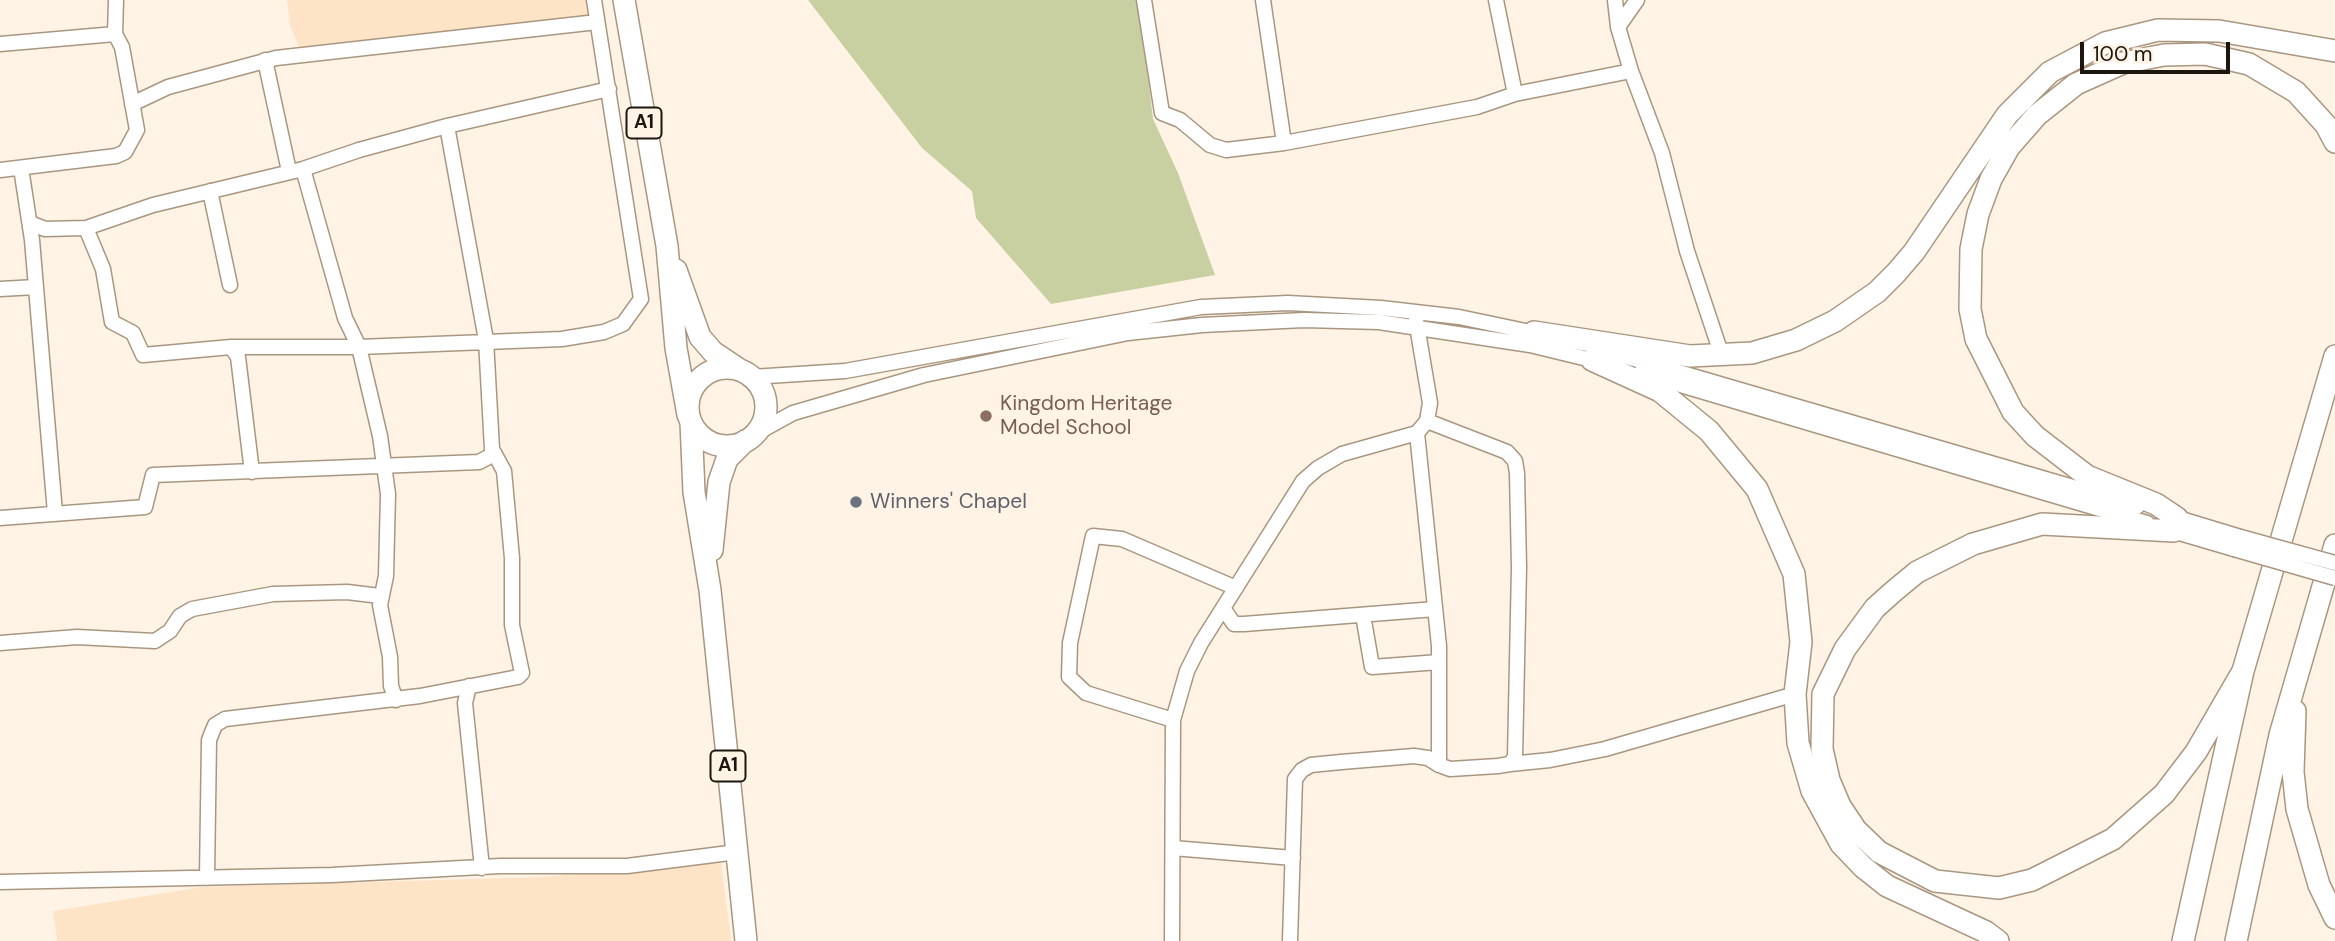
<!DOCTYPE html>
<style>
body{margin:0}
#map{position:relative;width:2335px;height:941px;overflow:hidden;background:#fff3e5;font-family:"DM Sans",sans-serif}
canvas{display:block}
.scale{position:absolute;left:2080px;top:42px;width:150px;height:32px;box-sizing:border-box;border:4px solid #1d160e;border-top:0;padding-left:9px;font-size:21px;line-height:24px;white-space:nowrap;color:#1d160e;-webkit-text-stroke:5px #fff3e5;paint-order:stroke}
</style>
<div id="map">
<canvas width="2335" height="941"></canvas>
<div class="scale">100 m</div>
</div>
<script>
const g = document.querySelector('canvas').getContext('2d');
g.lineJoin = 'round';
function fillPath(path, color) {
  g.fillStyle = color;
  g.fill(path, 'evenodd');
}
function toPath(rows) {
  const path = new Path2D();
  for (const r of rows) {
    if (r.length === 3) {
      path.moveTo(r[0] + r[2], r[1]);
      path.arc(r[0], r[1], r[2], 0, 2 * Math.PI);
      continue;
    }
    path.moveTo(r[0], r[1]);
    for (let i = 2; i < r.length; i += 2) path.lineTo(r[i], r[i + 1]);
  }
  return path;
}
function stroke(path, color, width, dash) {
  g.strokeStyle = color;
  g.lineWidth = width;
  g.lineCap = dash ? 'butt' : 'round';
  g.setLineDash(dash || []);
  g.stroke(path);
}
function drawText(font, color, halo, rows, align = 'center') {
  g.font = font + ' "DM Sans",sans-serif';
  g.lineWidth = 5;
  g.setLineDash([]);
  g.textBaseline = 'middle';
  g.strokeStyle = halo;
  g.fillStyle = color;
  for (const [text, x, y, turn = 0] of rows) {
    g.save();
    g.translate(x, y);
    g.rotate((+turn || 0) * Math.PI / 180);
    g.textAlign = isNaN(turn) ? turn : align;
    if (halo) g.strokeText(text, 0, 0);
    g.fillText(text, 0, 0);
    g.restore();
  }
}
const built = toPath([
 [287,0,588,0,590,16,299,47,290,25],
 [721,862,731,941,57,941,53,911,202,887,542,877]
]);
const green = toPath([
 [808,0,1139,0,1153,119,1178,173,1215,275,1051,304,976,218,972,191,922,148]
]);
const minor = toPath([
 [1144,0,1162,113,1180,120,1210,145,1226,150,1284,143,1477,107,1515,94,1631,71],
 [1263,0,1284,143],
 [1496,0,1515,94],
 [1615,0,1618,27,1631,71,1662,153,1687,251,1722,356],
 [1618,27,1637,0],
 [115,34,116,0],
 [0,44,115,34,122,47,137,130,125,152,116,156,0,170],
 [265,60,289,171],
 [132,104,168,87,276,58,597,22],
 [21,168,32,240,55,513],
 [303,169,345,318,359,347,380,436,388,494,386,576,380,605,390,657,391,686,396,700],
 [210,191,230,285],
 [30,223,45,229,86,228,153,205,303,169,359,150,447,126,609,89],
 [86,228,103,269,112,322,133,333,143,355,231,347,359,347,562,339,604,332,623,324,641,299,594,0],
 [0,289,36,287],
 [231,347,238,357,252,472],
 [1610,352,2138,506],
 [1640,373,2147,523],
 [752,377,845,371,1201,307,1288,303,1381,308,1459,317,1540,334],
 [1427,421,1507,452,1515,461,1517,473,1519,567,1515,757,1510,764,1498,766,1450,769,1439,765],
 [753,435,793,413,924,375,1128,333,1202,325,1304,320,1379,322,1530,345,1600,362],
 [2171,516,2237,536],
 [0,518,145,507,153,475,479,462,494,454],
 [2166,529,2234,549],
 [1223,608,1234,624,1244,624,1435,609],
 [1363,615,1372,667,1439,662],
 [0,643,77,637,155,641,170,631,180,616,192,609,273,594,347,592,380,596],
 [469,686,465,703,482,868],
 [1173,720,1086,693,1069,677,1070,643,1093,536,1122,539,1236,588],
 [1510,764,1550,760,1605,749,1795,694],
 [1173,848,1293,858],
 [207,878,209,740,215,725,225,719,420,696,518,677,522,673,512,625,512,558,504,471,492,449,486,340,447,126],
 [0,882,332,875,500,866,627,866,737,852],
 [1172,941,1173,720,1187,671,1201,643,1303,481,1318,468,1342,454,1417,433],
 [1290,941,1295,779,1302,770,1311,765,1341,762,1414,756,1428,758,1439,765,1439,646,1417,433,1427,421,1430,403,1416,320]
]);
const highway = toPath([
 [624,0,667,246,676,348,688,415],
 [676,270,700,337,713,352,740,370],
 [1534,332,1690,356,1752,353,1796,340,1835,321,1877,292,1896,273,1914,252,2007,115,2050,72,2105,43,2158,30,2219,31,2335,51],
 [1592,360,1660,391,1709,431,1757,489,1794,574,1801,642,1795,694,1798,743,1812,791,1841,844,1863,867,1887,886,1986,932,1998,941],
 [727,407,39],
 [691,422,694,492,710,590,746,941],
 [2177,518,2156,504,2087,476,2035,436,2013,412,1976,339,1970,309,1971,249,1978,214,1991,179,2009,147,2037,115,2076,84,2123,63,2164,55,2205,54,2249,64,2296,92,2326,125,2335,142],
 [2174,531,2042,524,1973,544,1917,572,1894,591,1875,608,1845,649,1823,694,1822,749,1829,780,1840,806,1856,830,1879,852,1935,881,1999,888,2032,880,2113,839,2164,794,2196,752,2243,671],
 [712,550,719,482,727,459,745,441],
 [2295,711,2293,772,2297,809,2319,885,2335,918],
 [2183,941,2243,671,2335,356],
 [2236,941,2280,735,2335,545]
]);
const minorBridge = toPath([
 [2237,536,2335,563],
 [2234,549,2335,578]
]);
const markers = [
 [986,416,7,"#8d6e63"],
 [856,502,7,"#6b7280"]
];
const shields = [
 [644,123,35],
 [728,766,35]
];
const shieldNames = [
 ["A1",644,123],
 ["A1",728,766]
];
const educationNames = [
 ["Kingdom Heritage",1000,404],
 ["Model School",1000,428]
];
const worshipNames = [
 ["Winners' Chapel",870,502]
];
fillPath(built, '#fee4c7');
fillPath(green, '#c8cfa0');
stroke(minor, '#a99681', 17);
stroke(highway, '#a99681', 24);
stroke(minor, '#fff', 14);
stroke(highway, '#fff', 21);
stroke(minorBridge, '#a99681', 17, []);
stroke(minorBridge, '#fff', 14);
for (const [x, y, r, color] of markers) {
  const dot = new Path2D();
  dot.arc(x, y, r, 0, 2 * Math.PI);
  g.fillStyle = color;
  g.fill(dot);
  stroke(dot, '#fff3e5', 2.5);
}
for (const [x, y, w] of shields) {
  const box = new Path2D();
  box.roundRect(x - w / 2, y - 15.5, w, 31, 5);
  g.fillStyle = '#fff3e5';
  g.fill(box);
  stroke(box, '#1d160e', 2);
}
drawText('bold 19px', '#1d160e', null, shieldNames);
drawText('21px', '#785e54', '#fff3e5', educationNames, 'left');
drawText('21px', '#5b616d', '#fff3e5', worshipNames, 'left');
</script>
